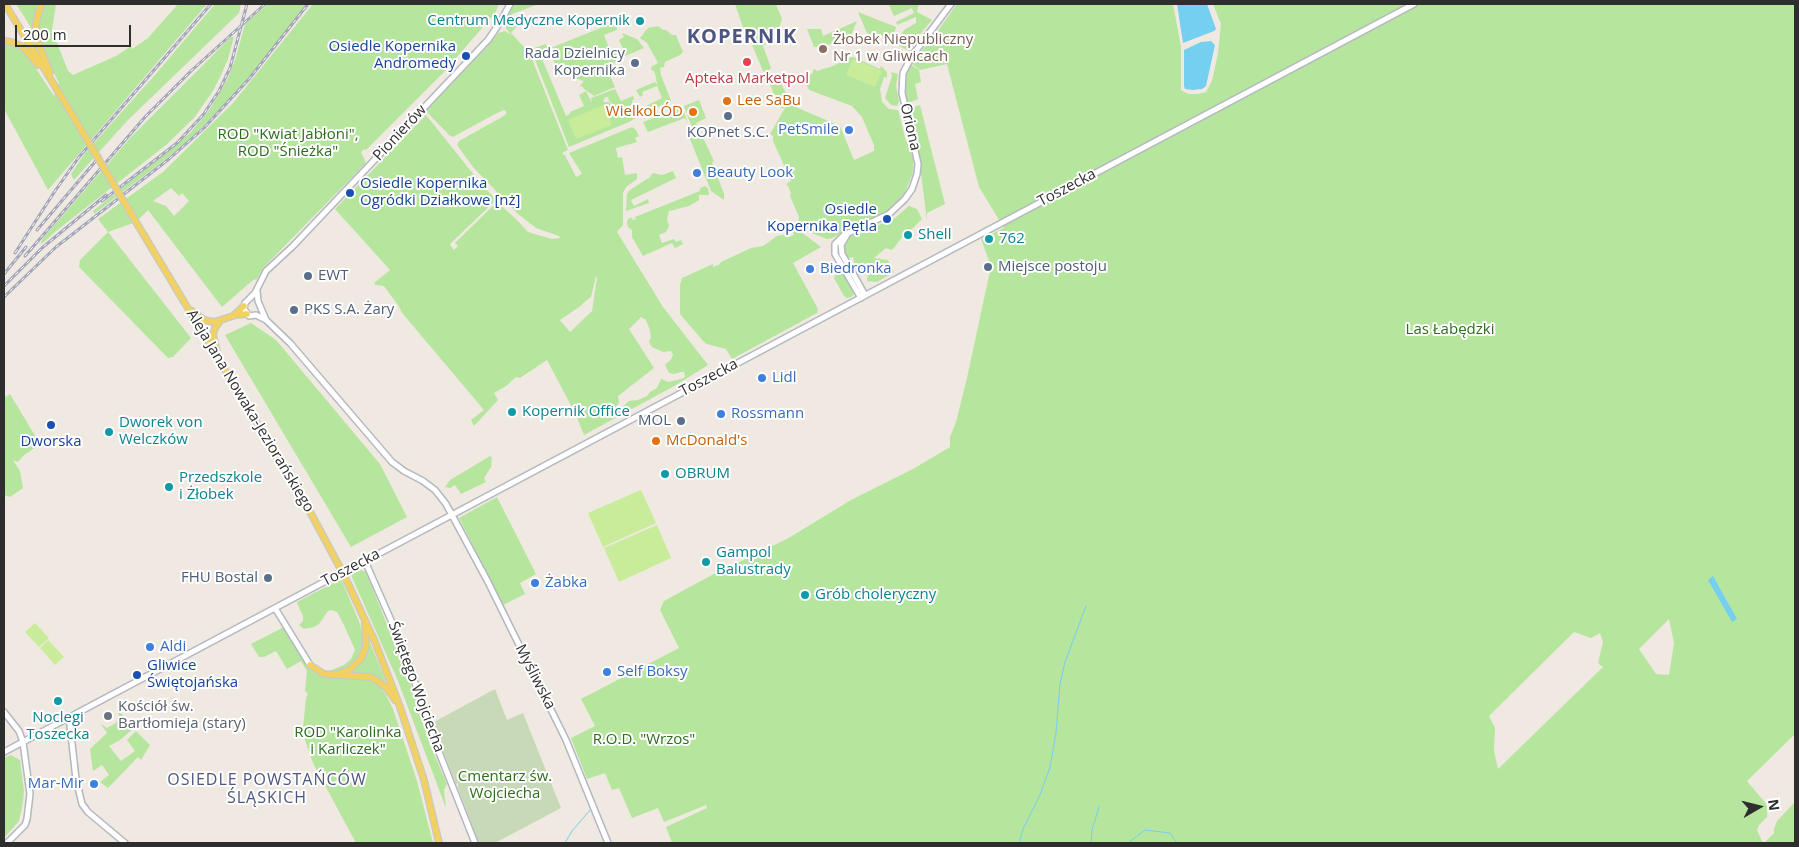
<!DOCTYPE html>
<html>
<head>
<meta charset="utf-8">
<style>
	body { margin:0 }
	#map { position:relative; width:1799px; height:847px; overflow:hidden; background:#efe9e1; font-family:"Open Sans",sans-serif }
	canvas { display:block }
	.frame { position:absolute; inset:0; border:5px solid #2e2e2e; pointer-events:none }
	.north { position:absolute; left:1734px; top:782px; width:50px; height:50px; -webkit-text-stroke:4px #fff; paint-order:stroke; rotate:82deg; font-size:14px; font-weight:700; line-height:20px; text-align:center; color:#2e2e2e }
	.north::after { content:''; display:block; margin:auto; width:18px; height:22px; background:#2e2e2e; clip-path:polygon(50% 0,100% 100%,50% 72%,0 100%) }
	.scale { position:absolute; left:15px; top:25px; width:116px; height:22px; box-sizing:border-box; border:2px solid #2e2e2e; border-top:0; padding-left:6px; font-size:15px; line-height:18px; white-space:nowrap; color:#2e2e2e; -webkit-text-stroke:4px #fff; paint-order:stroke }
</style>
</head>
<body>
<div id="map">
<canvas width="1799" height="847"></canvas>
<div class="frame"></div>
<div class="north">N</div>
<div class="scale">200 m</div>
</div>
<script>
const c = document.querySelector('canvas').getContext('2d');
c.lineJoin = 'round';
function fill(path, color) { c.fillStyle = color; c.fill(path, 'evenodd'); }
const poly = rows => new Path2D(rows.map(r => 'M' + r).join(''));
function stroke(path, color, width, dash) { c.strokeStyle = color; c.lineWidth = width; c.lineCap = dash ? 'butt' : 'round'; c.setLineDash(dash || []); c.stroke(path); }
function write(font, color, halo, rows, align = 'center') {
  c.font = font + ' "Open Sans",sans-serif'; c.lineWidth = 4; c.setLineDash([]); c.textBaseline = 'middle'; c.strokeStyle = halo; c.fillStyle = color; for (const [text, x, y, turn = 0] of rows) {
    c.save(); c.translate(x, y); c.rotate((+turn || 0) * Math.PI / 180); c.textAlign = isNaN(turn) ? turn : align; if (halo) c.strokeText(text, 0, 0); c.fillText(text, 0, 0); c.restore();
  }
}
fill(poly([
	[16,4,39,4,33,32,27,21],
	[44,4,56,4,52,30,68,71,73,75,116,56,131,46,132,49,148,38,178,4,207,4,48,190,4,109,4,45,14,46,27,55,54,96,59,83,45,56,38,36,39,25],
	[215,4,241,4,239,13,127,121,74,180,71,174,85,153,154,76],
	[268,4,307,4,260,65,227,103,184,145,94,214,93,211,191,132,210,109,228,78,236,57,245,24],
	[313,4,499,4,495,13,444,72,366,150,364,149,361,152,366,163,263,268,257,279,253,280,222,307,148,210,136,222,108,232,191,338,173,357,168,358,79,267,80,260,108,232,98,219,163,172,233,103],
	[171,188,179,196,182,193,189,201,174,216,166,206,153,201],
	[510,4,539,4,512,14,516,27,511,33,523,46,528,49,568,150,562,153,564,155,565,155,576,177,582,174,569,153,632,127,636,130,639,136,635,138,637,142,616,148,618,158,622,157,625,175,637,173,637,179,626,187,623,193,623,225,617,232,663,307,708,365,676,385,584,435,576,415,547,360,520,378,516,377,506,386,494,393,498,400,474,426,471,420,484,410,403,314,398,305,384,286,376,285,374,283,390,270,335,209,426,115,478,180,496,200,451,243,450,245,454,250,458,246,455,243,497,202,516,219,528,232,552,239,560,238,559,236,536,228,518,214,473,167,457,145,459,141,502,117,506,114,506,111,504,110,495,114,453,137,449,135,426,111,487,47,498,33,505,31,511,35,501,21],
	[596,276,597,278,592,311,570,332,560,320,582,305,582,304,591,297],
	[641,317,646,320,650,330,651,337,649,342,652,347,663,352,671,351,673,354,672,358,665,365,669,373,674,374,681,372,684,372,685,376,684,378,669,382,661,379,657,388,650,392,647,396,638,400,629,401,619,410,616,407,619,403,618,396,654,368,629,329],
	[735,4,776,4,782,19,780,26,761,36,766,44,763,46,771,68,769,70,764,72,763,71,748,35,743,27],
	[895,4,919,4,917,12,932,20,916,39,909,51,898,45,897,42,904,30,916,23,916,17,897,25,896,22,914,13,912,8,894,16,889,5],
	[957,4,1173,4,1181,47,1181,90,1188,94,1198,94,1206,92,1212,81,1218,53,1221,24,1213,4,1795,4,1795,734,1747,781,1768,806,1767,817,1759,825,1757,830,1763,843,672,843,666,827,707,808,706,805,664,822,658,808,632,818,619,788,612,790,605,773,587,779,571,738,595,726,581,699,679,648,660,610,664,601,710,576,787,539,851,500,913,469,950,447,950,437,956,422,967,378,991,266,981,239,1004,228,979,187,947,64,920,70,911,63,932,39],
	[1669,619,1674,643,1669,675,1656,674,1639,649],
	[1574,632,1591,638,1600,633,1603,642,1598,663,1603,667,1498,769,1494,751,1495,728,1489,716],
	[858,12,896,27,892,41,890,42,891,39,874,33,873,35,867,33],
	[857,21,847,45,844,38,826,46,814,47,807,29,821,29,823,36],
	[613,23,617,28,617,30,604,35,611,53,618,51,621,59,606,67,615,87,594,96,584,89,582,86,579,87,584,81,575,78,574,76,572,76,569,70,559,74,551,54,552,52,540,54,566,116,570,114,570,112,584,106,579,95,586,91,592,103,591,98,615,89,621,101,633,96,634,99,632,101,633,104,620,110,609,101,608,97,605,97,603,102,609,102,619,111,609,114,610,116,614,116,616,113,631,107,641,111,642,114,629,122,569,147,531,49,546,44,548,49],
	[658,26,663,30,666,30,672,35,676,35,683,52,680,55,665,62,664,67,660,68,661,75,671,101,644,113,644,107,662,98,657,86,642,92,643,95,640,97,636,90,655,82,657,85,656,77,654,71,652,71,651,67,658,63,647,43,640,38,648,28],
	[622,33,637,39,644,48,623,57,620,50,623,49,619,40,624,37],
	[231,37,234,37,228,59,221,75,213,91,194,118,166,145,56,231,44,242,40,244,43,238,132,136],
	[853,57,880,69,881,66,887,72,887,78,884,77,880,89,882,102,889,109,898,110,906,141,909,143,913,160,913,172,905,193,887,211,832,238,827,239,812,233,798,221,799,217,790,196,791,193,788,186,786,184,791,181,773,141,773,136,770,134,785,108,791,105,840,126,854,160,874,151,874,145,862,117,852,106,809,90,802,75,805,74,807,76,813,73,813,70,815,69,817,71,830,67,846,60,847,58],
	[910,64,919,70,921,82,915,84,918,99,909,103,906,101,904,93,905,74],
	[891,72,898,74,896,86,899,101,897,106,891,105,885,98,892,76],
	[779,80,791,102,782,109,777,103,770,84],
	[699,100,706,118,696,123,714,161,712,162,724,194,724,200,711,191,690,139,691,124,687,115,689,114,690,117,695,114,693,109,687,114,684,106],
	[920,105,945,204,927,213,927,221,920,166,908,109],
	[682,107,688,123,685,118,648,132,643,122],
	[673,171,676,178,631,200,634,206,648,199,649,203,626,211,627,194,630,190,650,177,653,173,662,175],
	[705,186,708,188,709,195,699,195,699,200,689,206,669,211,667,219,669,226,666,232,659,235,662,243,674,239,676,242,681,240,683,244,675,248,672,243,643,256,632,237,632,230,628,227,627,223,628,219,631,217,633,220,636,219,635,217,700,191,700,188],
	[909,206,917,209,922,219,913,228,905,233,894,248,891,250,886,248,874,258,888,260,894,272,877,282,867,281,868,274,860,275,856,273,853,257,848,258,844,255,843,243,851,235,858,234,895,218],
	[797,231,801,232,821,247,793,263,818,309,817,313,732,359,726,349,707,344,703,341,680,314,680,285,682,278,713,264,713,267,720,264,721,262,751,248,763,246,777,236,788,234,789,237,794,235,793,232],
	[840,273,843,274,854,294,851,297,847,298,844,296,834,278,835,275],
	[251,323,276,340,380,464,407,517,351,547,225,335],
	[4,393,6,397,10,394,40,444,23,456,18,462,13,460,20,471,23,488,10,497,4,495],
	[490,456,492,458,491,467,484,478,486,482,461,494,455,485,450,488,445,487,450,480],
	[497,497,536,574,520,583,525,594,503,605,459,518],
	[361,570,366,572,409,680,429,742,447,784,444,790,446,808,398,681,351,575],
	[339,580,342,581,360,624,364,643,358,659,346,669,337,674,362,675,380,685,386,695,393,709,417,781,433,843,356,843,313,763,305,740,303,728,306,698,308,694,305,691,307,671,301,661,287,669,276,651,264,657,259,657,251,644,286,626,310,664,322,672,329,671,344,665,351,659,355,650,344,625,337,612,331,610,328,611,319,624,314,627,304,629,299,625,303,621,303,616,298,605,297,602],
	[368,640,369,640,386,682,371,675,350,673,356,668],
	[118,710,134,728,120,740,109,746,121,761,135,751,127,740,136,731,150,745,141,760,138,757,108,788,100,782,109,775,102,765,93,771,90,749,107,733,101,724,107,728,116,723,119,716],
	[11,755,20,760,24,791,23,802,19,821,4,838,4,758],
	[1795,802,1795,843,1764,843,1774,833,1774,829,1777,821]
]), '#b6e59e');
fill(poly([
	[495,689,507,720,523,713,561,808,495,843,479,843,458,788,458,783,456,784,432,723]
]), '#c8d9b8');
fill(poly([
	[853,59,882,71,875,87,846,75],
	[604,105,612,125,576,139,568,120],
	[641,490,656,523,603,547,588,513],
	[657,525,671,558,619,582,604,548],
	[35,623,49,638,39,647,25,632],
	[48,640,64,657,55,665,40,648]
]), '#c9ec9a');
fill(poly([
	[1177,4,1207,4,1216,29,1214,31,1183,43],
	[1211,41,1215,45,1206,86,1202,89,1193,90,1185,89,1184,86,1184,50,1201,42],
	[1713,576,1737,619,1732,622,1708,580]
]), '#75cff0');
stroke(poly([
	[565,843,572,831,591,809],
	[1019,843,1023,829,1040,795,1050,767,1056,733,1060,684,1065,662,1086,606],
	[1091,843,1092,830,1099,807],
	[1128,843,1145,830,1170,833,1176,842,1180,843]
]), '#75cff0', 1);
const secondary = poly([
	[510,4,501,21,488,40,293,246,266,271,255,293,245,303,244,309,249,316,256,315,266,320,290,343,392,462,404,471,423,481,435,490,446,504,488,582,566,740,608,843],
	[847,235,841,245,842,254,865,295],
	[257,291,258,301,266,320],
	[861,298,835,254,835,244,844,235,889,214,905,199,912,189,917,174,918,164,902,93,903,73,912,56,951,4],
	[365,561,405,652,431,732,475,843],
	[348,570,1414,4],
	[275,608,310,665],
	[4,712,19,731,23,742,30,794,27,819,25,825,7,843],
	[69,717,76,779,82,804,88,812,125,843],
	[4,752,337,575]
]);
const primary = poly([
	[5,4,76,121],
	[41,4,36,23,36,38,50,72],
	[4,41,11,42,23,47,38,65],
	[136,222,308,508,345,577,375,642,400,707,424,780,439,843],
	[192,311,204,320,214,322,233,316,244,306],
	[236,315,247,314],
	[217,352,213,335,215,328,220,321],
	[310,665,324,674,371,677,386,687,395,700],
	[340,673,348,671,361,659,366,646,365,623]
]);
stroke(secondary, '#b4b7c1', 8);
stroke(primary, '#c9c9c9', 8);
stroke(secondary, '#fff', 5);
stroke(primary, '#f2d163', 5.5);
const rail = poly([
	[102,201,177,143,203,115,219,91,230,68,247,4],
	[37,230,100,156],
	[15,253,55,191,79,157,211,4],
	[25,256,145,117,191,71,265,4],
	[4,274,26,247],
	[4,286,42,248,106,195],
	[4,297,56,247,169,159,204,128,249,79,308,4]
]);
stroke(rail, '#a3a6b8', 3);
stroke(rail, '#fff', 1, [4]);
const secondaryBridge = poly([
	[337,575,348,570]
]);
const primaryBridge = poly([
	[76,121,136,222]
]);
stroke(secondaryBridge, '#b4b7c1', 8, []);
stroke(primaryBridge, '#c9c9c9', 8, []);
stroke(secondaryBridge, '#fff', 5);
stroke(primaryBridge, '#f2d163', 5.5);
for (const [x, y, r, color] of [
	[640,21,5,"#0f9aa8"],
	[823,49,5,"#8d6e63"],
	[466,56,5,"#1a4fb4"],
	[747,62,5,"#e0444e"],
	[635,63,5,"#5c6f8a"],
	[727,101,5,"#e8710a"],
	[693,112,5,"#e8710a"],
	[728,116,5,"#5c6f8a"],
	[849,130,5,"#3f7fe0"],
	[697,173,5,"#3f7fe0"],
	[350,193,5,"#1a4fb4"],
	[887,219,5,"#1a4fb4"],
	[908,235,5,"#0f9aa8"],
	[989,239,5,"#0f9aa8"],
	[988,267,5,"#5c6f8a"],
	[810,269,5,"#3f7fe0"],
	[308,276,5,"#5c6f8a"],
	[294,310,5,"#5c6f8a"],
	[762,378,5,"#3f7fe0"],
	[512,412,5,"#0f9aa8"],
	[721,414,5,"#3f7fe0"],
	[681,421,5,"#5c6f8a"],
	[51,425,5,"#1a4fb4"],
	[109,432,5,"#0f9aa8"],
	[656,441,5,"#e8710a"],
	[665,474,5,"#0f9aa8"],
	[169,487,5,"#0f9aa8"],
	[706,562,5,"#0f9aa8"],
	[268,578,5,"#5c6f8a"],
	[535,583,5,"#3f7fe0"],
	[805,595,5,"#0f9aa8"],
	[150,647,5,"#3f7fe0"],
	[607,672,5,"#3f7fe0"],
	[137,675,5,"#1a4fb4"],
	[58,701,5,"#0f9aa8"],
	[108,716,5,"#6b7280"],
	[94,784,5,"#3f7fe0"]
]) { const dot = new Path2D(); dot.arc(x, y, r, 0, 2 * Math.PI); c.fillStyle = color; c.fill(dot); stroke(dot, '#fff', 2); }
write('15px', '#0d838f', '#fff', [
	["Centrum Medyczne Kopernik",630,21,"right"],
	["Shell",918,235],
	["762",999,239],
	["Kopernik Office",522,412],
	["Dworek von",119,423],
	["Welczków",119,440],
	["OBRUM",675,474],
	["Przedszkole",179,478],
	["i Żłobek",179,495],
	["Gampol",716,553],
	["Balustrady",716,570],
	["Grób choleryczny",815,595],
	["Noclegi",58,718,"center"],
	["Toszecka",58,735,"center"]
], 'left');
write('15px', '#785e54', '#fff', [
	["Żłobek Niepubliczny",833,40],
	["Nr 1 w Gliwicach",833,57]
], 'left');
write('15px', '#164399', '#fff', [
	["Osiedle Kopernika",456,47],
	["Andromedy",456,64],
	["Osiedle Kopernika",360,184,"left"],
	["Ogródki Działkowe [nż]",360,201,"left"],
	["Osiedle",877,210],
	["Kopernika Pętla",877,227],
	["Dworska",51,442,"center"],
	["Gliwice",147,666,"left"],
	["Świętojańska",147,683,"left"]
], 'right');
write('15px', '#4e5e75', '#fff', [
	["Rada Dzielnicy",625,54],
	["Kopernika",625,71],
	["KOPnet S.C.",728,133,"center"],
	["Miejsce postoju",998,267,"left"],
	["EWT",318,276,"left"],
	["PKS S.A. Żary",304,310,"left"],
	["MOL",671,421],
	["FHU Bostal",258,578]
], 'right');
write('15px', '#be3a42', '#fff', [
	["Apteka Marketpol",747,79]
]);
write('15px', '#c56008', '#fff', [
	["Lee SaBu",737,101],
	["WielkoLÓD",683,112,"right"],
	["McDonald's",666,441]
], 'left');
write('15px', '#2e2e2e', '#fff', [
	["Oriona",910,127,77],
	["Pionierów",400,133,-47],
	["Toszecka",1067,188,-28],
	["Toszecka",709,378,-28],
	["Aleja Jana Nowaka-Jeziorańskiego",250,411,59],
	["Toszecka",351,568,-28],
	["Myśliwska",535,677,63],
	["Świętego Wojciecha",416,687,70]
]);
write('15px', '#366cbe', '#fff', [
	["PetSmile",839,130,"right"],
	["Beauty Look",707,173],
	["Biedronka",820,269],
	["Lidl",772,378],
	["Rossmann",731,414],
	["Żabka",545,583],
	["Aldi",160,647],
	["Self Boksy",617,672],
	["Mar-Mir",84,784,"right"]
], 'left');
write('15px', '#2c6e1b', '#fff', [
	["ROD \"Kwiat Jabłoni\",",288,135],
	["ROD \"Śnieżka\"",288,152],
	["Las Łabędzki",1450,330],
	["ROD \"Karolinka",348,733],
	["i Karliczek\"",348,750],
	["R.O.D. \"Wrzos\"",644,740],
	["Cmentarz św.",505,777],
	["Wojciecha",505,794]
]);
write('15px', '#5b616d', '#fff', [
	["Kościół św.",118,707],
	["Bartłomieja (stary)",118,724]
], 'left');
c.letterSpacing = '1px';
write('16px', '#4d5680', '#fff', [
	["OSIEDLE POWSTAŃCÓW",267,780],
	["ŚLĄSKICH",267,798]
]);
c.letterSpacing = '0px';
c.letterSpacing = '1px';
write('bold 20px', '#4d5680', '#fff', [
	["KOPERNIK",742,37]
]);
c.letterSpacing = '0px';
</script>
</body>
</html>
